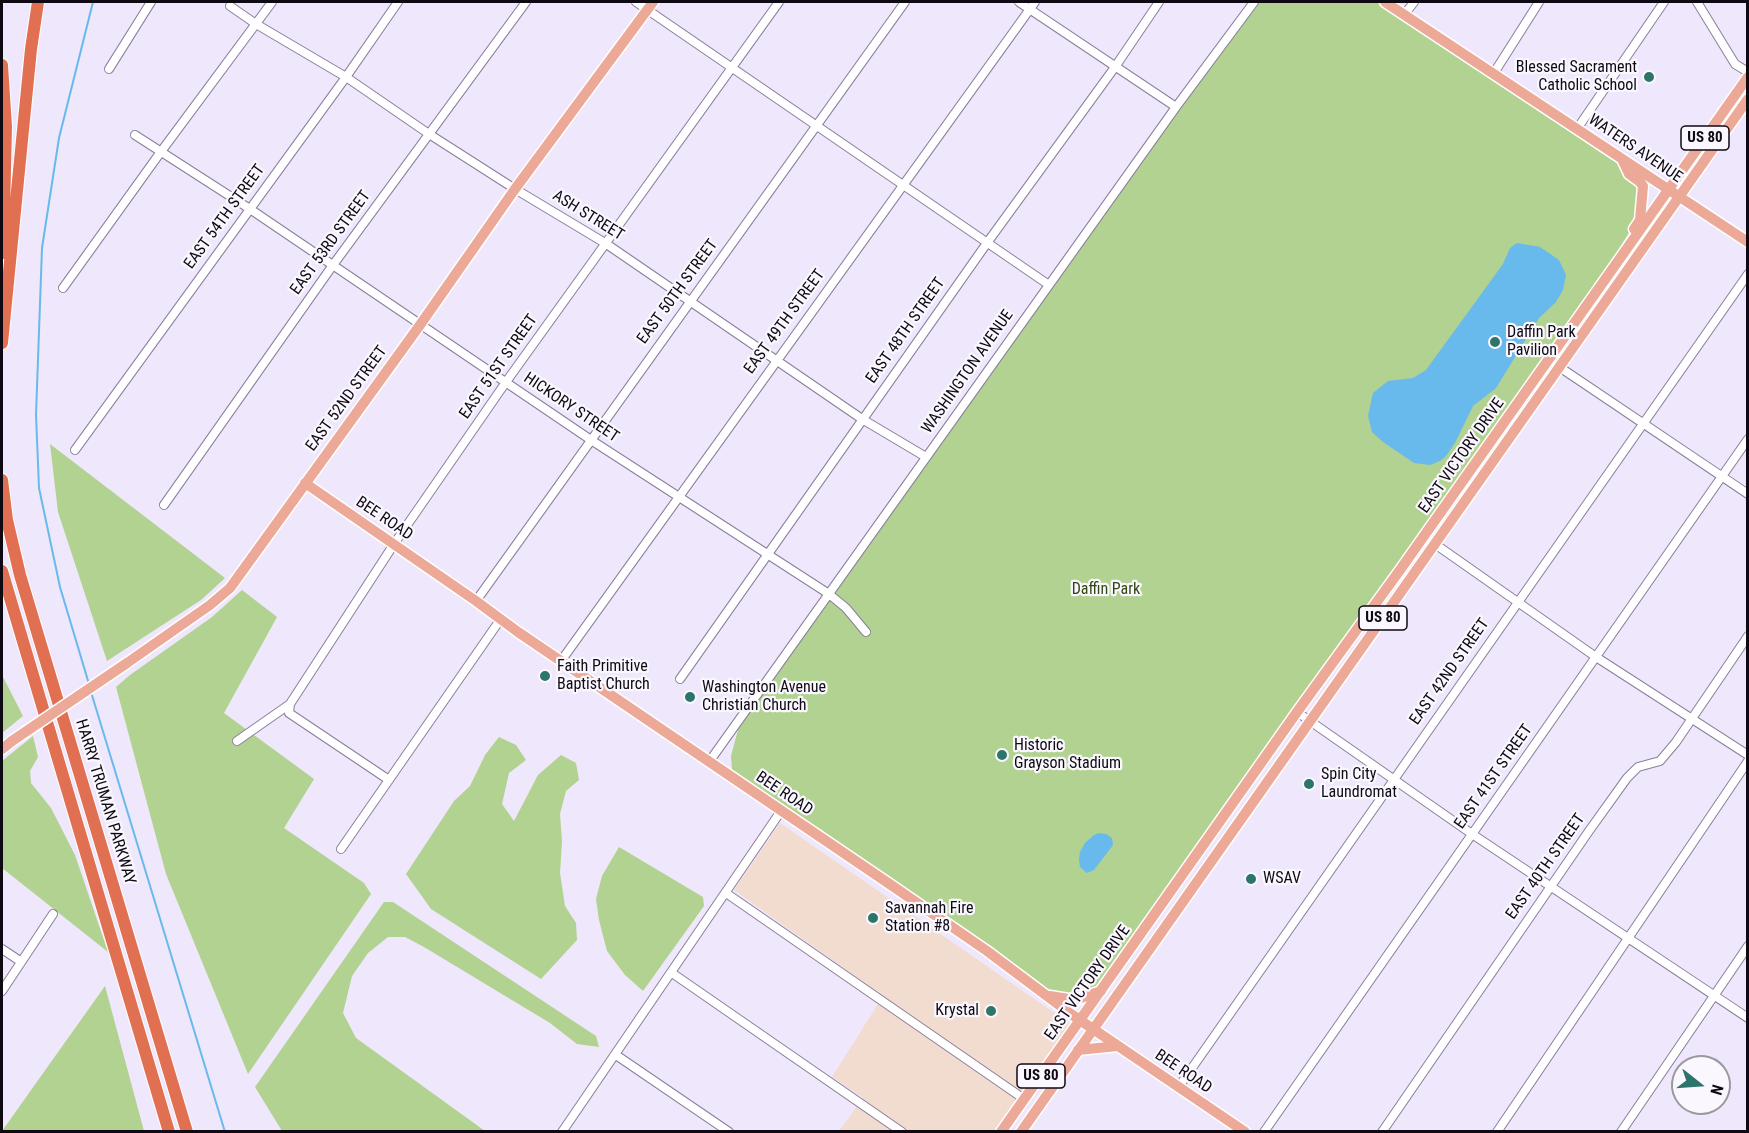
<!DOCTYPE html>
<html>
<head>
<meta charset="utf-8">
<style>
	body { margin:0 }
	#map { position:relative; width:1749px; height:1133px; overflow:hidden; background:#efe7fb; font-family:"Roboto Condensed",sans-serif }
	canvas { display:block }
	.frame { position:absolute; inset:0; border:3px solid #0e0913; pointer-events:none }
	.north { position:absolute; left:1671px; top:1055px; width:60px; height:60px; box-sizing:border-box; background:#faf7fe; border:2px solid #9c98a0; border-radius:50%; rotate:107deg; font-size:16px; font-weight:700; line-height:24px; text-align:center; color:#0e0913 }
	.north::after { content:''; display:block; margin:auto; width:21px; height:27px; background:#2d746b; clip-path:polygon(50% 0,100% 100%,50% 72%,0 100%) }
</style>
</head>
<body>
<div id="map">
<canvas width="1749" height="1133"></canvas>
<div class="frame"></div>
<div class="north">N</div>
</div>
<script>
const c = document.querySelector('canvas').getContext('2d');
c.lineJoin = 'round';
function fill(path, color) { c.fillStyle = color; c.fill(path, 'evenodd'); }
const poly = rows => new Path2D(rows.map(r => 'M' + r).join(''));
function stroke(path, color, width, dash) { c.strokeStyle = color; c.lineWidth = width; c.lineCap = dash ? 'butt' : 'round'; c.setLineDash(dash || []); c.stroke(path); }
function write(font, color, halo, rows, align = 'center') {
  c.font = font + ' "Roboto Condensed",sans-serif'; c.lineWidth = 4.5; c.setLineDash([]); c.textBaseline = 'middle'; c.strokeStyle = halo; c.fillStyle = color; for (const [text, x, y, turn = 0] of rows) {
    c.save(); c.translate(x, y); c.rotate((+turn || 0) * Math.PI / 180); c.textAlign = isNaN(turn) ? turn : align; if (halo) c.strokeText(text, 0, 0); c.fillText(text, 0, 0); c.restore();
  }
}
fill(poly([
	[780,823,1072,1025,995,1131,839,1131,863,1098,832,1077,883,996,734,890]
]), '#f2dccf');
fill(poly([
	[1257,2,1377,2,1621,166,1641,188,1633,226,1597,285,1096,986,1087,994,1061,996,1034,983,732,770,731,756,739,726],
	[50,444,225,578,201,600,107,661,58,512],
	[242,590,277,617,224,713,314,779,284,828,364,883,371,894,248,1074,166,874,116,687,130,675,212,617],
	[2,675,23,716,2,733],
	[33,736,38,757,30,771,31,783,51,808,75,855,108,952,2,868,2,761],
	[499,737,516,745,526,760,509,773,502,804,514,821,538,775,561,755,576,763,579,780,566,791,560,814,562,842,560,873,565,906,576,923,577,940,541,979,431,909,406,874,454,801,470,786,485,755],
	[619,847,703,897,704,906,643,991,625,975,607,951,599,920,596,899,602,876],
	[384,902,393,902,596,1036,599,1047,577,1044,550,1023,424,947,405,937,388,937,368,953,352,976,343,1013,356,1038,485,1131,282,1131,255,1087],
	[105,986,144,1131,2,1131]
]), '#b1d290');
fill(poly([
	[1517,243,1540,247,1559,260,1566,275,1563,290,1556,302,1539,318,1496,388,1473,406,1455,443,1446,456,1440,461,1430,465,1414,463,1383,442,1372,432,1368,416,1373,393,1388,381,1413,378,1426,370,1503,264,1510,248],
	[1099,833,1106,834,1112,838,1113,845,1094,870,1087,873,1080,867,1079,859,1080,852,1085,843,1094,835]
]), '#68b9ec');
stroke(poly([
	[89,684,60,587,39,488,36,415,42,248,59,138,93,2],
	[91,692,225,1132]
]), '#68b9ec', 2);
const minor = poly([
	[636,2,1049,285],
	[1019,2,1176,107],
	[1697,2,1735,64,1748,72],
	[230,6,256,24,346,77,429,134,515,189,605,243,862,419,926,457],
	[1404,15,1414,2],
	[109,69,151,2],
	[1494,73,1539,2],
	[1577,129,1664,2],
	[135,135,250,209,591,440,829,594,846,608,866,632],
	[63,288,160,153,272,2],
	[1549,360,1748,494],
	[75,450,346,77,398,2],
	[164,505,333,265,526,2],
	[1435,544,1596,657,1748,755],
	[476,601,905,2],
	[561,661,1035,2],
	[680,679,987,243,1115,67,1159,2],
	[290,704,289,713,389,780],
	[1297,712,1472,834,1748,1018],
	[237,741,290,704,394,544,506,382,779,2],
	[709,762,1176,107,1254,2],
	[341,849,500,620],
	[726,893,1024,1099],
	[2,949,20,961],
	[672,973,902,1132],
	[2,991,53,914],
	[616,1055,729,1132],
	[1178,1088,1748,274],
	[562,1132,781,811],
	[1264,1132,1748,439],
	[1382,1132,1589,831,1627,778,1638,767,1660,761,1676,742,1748,636],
	[1497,1132,1748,761],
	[1621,1132,1748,946]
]);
const major = poly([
	[1385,2,1748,242],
	[1622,159,1629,174,1640,182,1643,186,1640,220,1634,229],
	[305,483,476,601,518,632,891,885,987,951,1071,1014,1245,1132],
	[127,663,210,605,230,588,420,325,515,189,653,2],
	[2,749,12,741],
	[1050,996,1075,1000,1101,991],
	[1078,1050,1118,1046],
	[1001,1132,1297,712,1400,570,1748,77],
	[1021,1132,1748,99]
]);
const highway = poly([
	[2,65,6,127,3,253],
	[2,343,31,49,38,2],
	[2,480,7,520,20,575,187,1132],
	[2,571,169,1132]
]);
stroke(minor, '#8b7e9c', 10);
stroke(major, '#fff', 13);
stroke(highway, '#fff', 14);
stroke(minor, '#fff', 8);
stroke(major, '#eda997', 10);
stroke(highway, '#e17052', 12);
const majorBridge = poly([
	[12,741,127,663]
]);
stroke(majorBridge, '#fff', 13, []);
stroke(majorBridge, '#eda997', 10);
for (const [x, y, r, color] of [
	[1649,77,6,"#2d746b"],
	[1495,342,6,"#2d746b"],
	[545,676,6,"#2d746b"],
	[690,697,6,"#2d746b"],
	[1002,755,6,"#2d746b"],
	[1309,784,6,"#2d746b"],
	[1251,879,6,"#2d746b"],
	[873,918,6,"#2d746b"],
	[991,1011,6,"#2d746b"]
]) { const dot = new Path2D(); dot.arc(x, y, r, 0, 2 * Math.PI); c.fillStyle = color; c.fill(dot); stroke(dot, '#faf7fe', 2); }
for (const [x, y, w] of [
	[1705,138,48],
	[1383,618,48],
	[1041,1076,48]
]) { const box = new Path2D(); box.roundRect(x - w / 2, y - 12, w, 24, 4.5); c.fillStyle = '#faf7fe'; c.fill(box); stroke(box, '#0e0913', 1.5); }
write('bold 15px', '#0e0913', null, [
	["US 80",1705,138],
	["US 80",1383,618],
	["US 80",1041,1076]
]);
write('16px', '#0e0913', '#faf7fe', [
	["Blessed Sacrament",1637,68,"right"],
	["Catholic School",1637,86,"right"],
	["Daffin Park",1507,333],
	["Pavilion",1507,351],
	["Faith Primitive",557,667],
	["Baptist Church",557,685],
	["Washington Avenue",702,688],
	["Christian Church",702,706],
	["Historic",1014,746],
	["Grayson Stadium",1014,764],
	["Spin City",1321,775],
	["Laundromat",1321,793],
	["WSAV",1263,879],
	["Savannah Fire",885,909],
	["Station #8",885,927],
	["Krystal",979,1011,"right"]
], 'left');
write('16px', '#0e0913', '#faf7fe', [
	["WATERS AVENUE",1635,149,34],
	["ASH STREET",588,216,32],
	["EAST 54TH STREET",225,217,-54],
	["EAST 53RD STREET",331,243,-54],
	["EAST 50TH STREET",678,292,-54],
	["EAST 49TH STREET",785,322,-54],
	["EAST 48TH STREET",906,331,-55],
	["EAST 51ST STREET",499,367,-55],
	["WASHINGTON AVENUE",968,372,-55],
	["EAST 52ND STREET",347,399,-54],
	["HICKORY STREET",571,408,34],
	["EAST VICTORY DRIVE",1462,456,-55],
	["BEE ROAD",384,519,34],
	["EAST 42ND STREET",1450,672,-55],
	["EAST 41ST STREET",1494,777,-55],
	["BEE ROAD",784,794,34],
	["HARRY TRUMAN PARKWAY",105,802,73],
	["EAST 40TH STREET",1546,867,-55],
	["EAST VICTORY DRIVE",1088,983,-55],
	["BEE ROAD",1183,1072,34]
]);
write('16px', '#314812', '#faf7fe', [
	["Daffin Park",1106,590]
]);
</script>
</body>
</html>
